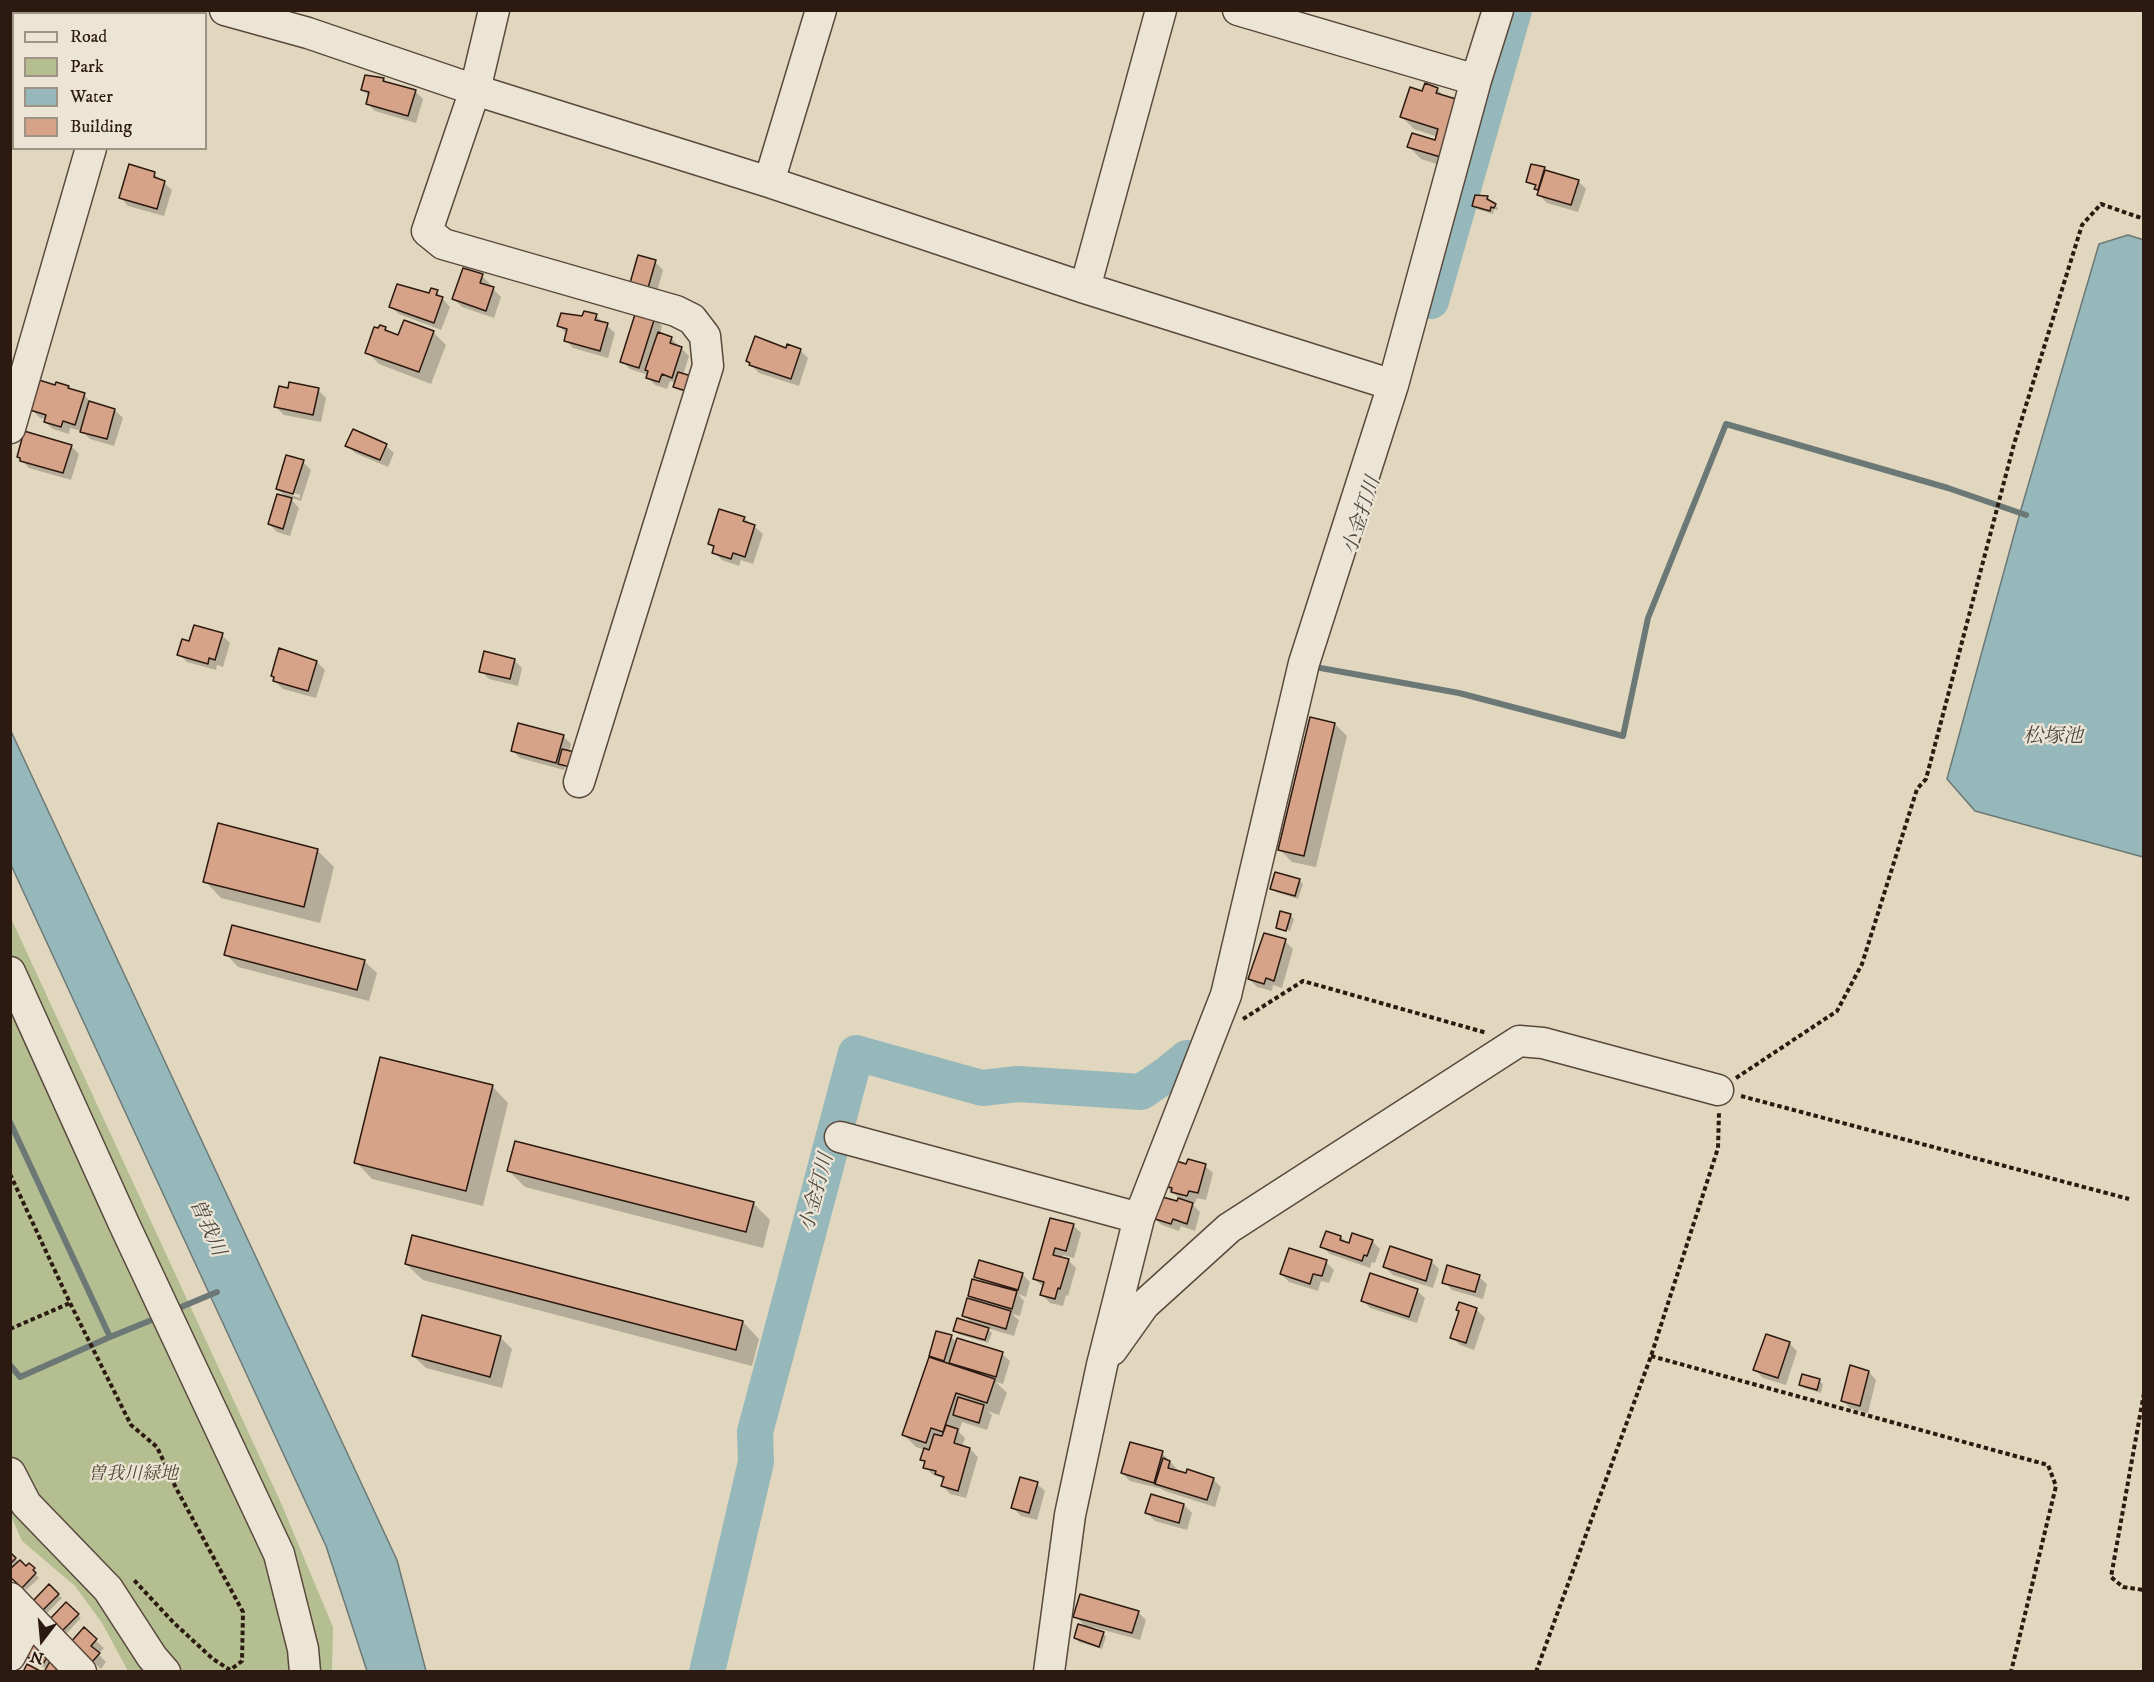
<!DOCTYPE html>
<html>
<head>
<meta charset="utf-8">
<style>
	body { margin:0 }
	#map { position:relative; width:2154px; height:1682px; overflow:hidden; background:#e1d7be; font-family:"IM FELL DW Pica",serif }
	canvas { display:block }
	.frame { position:absolute; inset:0; border:12px solid #2c1910; pointer-events:none }
	.legend { position:absolute; left:12px; top:12px; width:195px; height:138px; box-sizing:border-box; background:#ece5d5; border:2px solid #9f9386; margin:0; padding:8px 10px; list-style:none; font-size:18px; color:#2c1910 }
	.legend li { display:flex; align-items:center; gap:12px; height:30px }
	.legend b { width:30px; border:2px solid #9f9386 }
	.north { position:absolute; left:12px; top:1610px; width:60px; height:60px; -webkit-text-stroke:4px #ece5d5; paint-order:stroke; rotate:196deg; font-size:16px; font-weight:700; line-height:24px; text-align:center; color:#2c1910 }
	.north::after { content:''; display:block; margin:auto; width:21px; height:27px; background:#2c1910; clip-path:polygon(50% 0,100% 100%,50% 72%,0 100%) }
</style>
</head>
<body>
<div id="map">
<canvas width="2154" height="1682"></canvas>
<div class="frame"></div>
<ul class="legend">
<li><b style="height:8px;background:#ece5d5"></b>Road</li>
<li><b style="height:16px;background:#b4be90"></b>Park</li>
<li><b style="height:16px;background:#97b8ba"></b>Water</li>
<li><b style="height:16px;background:#d6a288"></b>Building</li>
</ul>
<div class="north">N</div>
</div>
<script>
const c = document.querySelector('canvas').getContext('2d');
c.lineJoin = 'round';
function fill(path, color) { c.fillStyle = color; c.fill(path, 'evenodd'); }
const poly = rows => new Path2D(rows.map(r => 'M' + r).join(''));
function stroke(path, color, width, dash) { c.strokeStyle = color; c.lineWidth = width; c.lineCap = dash ? 'butt' : 'round'; c.setLineDash(dash || []); c.stroke(path); }
function write(font, color, halo, rows, align = 'center') {
  c.font = font + ' "IM FELL DW Pica","Noto Serif JP",serif'; c.lineWidth = 4.5; c.setLineDash([]); c.textBaseline = 'middle'; c.strokeStyle = halo; c.fillStyle = color; for (const [text, x, y, turn = 0] of rows) {
    c.save(); c.translate(x, y); c.rotate((+turn || 0) * Math.PI / 180); c.textAlign = isNaN(turn) ? turn : align; if (halo) c.strokeText(text, 0, 0); c.fillText(text, 0, 0); c.restore();
  }
}
fill(poly([
	[10,916,281,1503,333,1627,332,1671,128,1671,102,1623,75,1586,22,1541,11,1516]
]), '#b4be90');
const water = poly([
	[2128,235,2144,240,2143,857,1975,811,1947,779,2020,513,2099,244,2128,235],
	[10,729,397,1560,426,1671,367,1671,326,1546,11,865,10,729]
]);
fill(water, '#97b8ba');
stroke(water, '#6c7876', 1.5);
fill(poly([
	[375,76,384,79,388,84,415,91,423,99,416,123,375,111,367,103,369,96,362,89],
	[1437,89,1445,97,1459,171,1421,159,1409,147,1436,142,1438,137,1414,129,1402,117],
	[1544,169,1547,172,1578,181,1586,189,1578,212,1547,203,1539,195,1537,187,1528,182],
	[154,174,172,190,164,216,128,206,121,198],
	[1484,196,1488,198,1498,208,1498,210,1494,209,1493,214,1477,209,1474,206],
	[655,262,663,270,656,295,640,290],
	[482,276,490,284,488,287,493,289,501,297,494,318,462,307,454,299],
	[437,292,450,307,441,330,399,314,391,307],
	[596,316,615,333,608,358,573,348,566,340,567,334,559,326],
	[654,318,662,326,660,335,672,339,689,356,683,375,697,396,679,390,675,387,676,383,670,381,667,389,655,385,647,377,648,375,630,369,622,361],
	[380,326,399,337,433,332,446,345,431,384,379,364,367,352],
	[787,350,800,350,808,358,799,386,759,373,751,365],
	[56,387,68,387,72,391,84,395,92,403,115,410,123,418,114,446,90,439,82,431,70,428,69,434,53,429,45,422,46,419,40,418,32,410],
	[318,390,326,398,321,422,284,415,276,407],
	[347,445,386,446,394,453,388,467,355,453],
	[71,446,79,454,71,480,29,468,19,457],
	[303,462,311,470,301,501,289,497,299,508,290,536,277,532,269,524,288,499,278,489],
	[285,490,300,495,300,498,285,493],
	[744,518,763,534,753,564,741,560,739,566,722,560,714,552,715,549,709,544],
	[222,635,230,643,223,667,217,665,216,670,187,662,179,654,190,643],
	[514,660,522,668,518,686,489,679,481,671],
	[317,662,325,670,316,698,283,689,275,681],
	[1335,724,1347,736,1316,867,1292,862,1280,850],
	[563,736,571,744,569,752,582,772,565,767,564,770,520,758,512,750],
	[317,850,334,867,320,923,221,898,205,881],
	[1299,880,1303,884,1298,899,1276,892,1272,889],
	[1290,915,1294,919,1290,931,1279,927,1279,930,1277,927],
	[1285,941,1293,949,1282,988,1273,985,1272,991,1257,987,1249,979],
	[226,954,364,961,377,973,369,1001,238,967],
	[492,1086,508,1103,483,1206,372,1179,356,1162],
	[1187,1166,1205,1166,1213,1173,1206,1200,1197,1198,1195,1203,1189,1201,1200,1212,1195,1231,1181,1226,1179,1231,1162,1225,1154,1218,1184,1202,1164,1185],
	[508,1170,753,1203,770,1220,763,1248,525,1187],
	[1051,1219,1073,1225,1081,1233,1074,1258,1063,1255,1062,1258,1068,1260,1076,1268,1068,1296,1066,1295,1063,1306,1050,1303,1042,1295,1044,1287,1034,1279],
	[1341,1237,1350,1245,1372,1241,1380,1249,1375,1263,1372,1262,1370,1268,1330,1254,1322,1247],
	[1431,1261,1439,1269,1433,1288,1393,1275,1385,1267],
	[1326,1262,1334,1270,1329,1283,1321,1281,1318,1291,1289,1282,1281,1274],
	[406,1264,743,1322,759,1339,752,1366,423,1280],
	[1022,1274,1030,1282,1026,1297,1018,1294,1024,1301,1020,1316,1012,1314,1019,1320,1014,1336,987,1328,992,1333,988,1343,958,1334,955,1330,973,1324,964,1315,975,1302,969,1296,983,1283,976,1276],
	[1479,1277,1487,1284,1483,1299,1452,1290,1444,1282],
	[1417,1291,1425,1298,1417,1323,1370,1308,1363,1300],
	[1460,1304,1477,1310,1485,1318,1474,1350,1460,1345,1452,1337,1460,1313,1458,1310],
	[500,1337,512,1349,502,1388,426,1368,413,1356],
	[951,1337,957,1342,1002,1354,1010,1361,1003,1384,996,1382,1007,1393,999,1415,988,1411,992,1415,987,1430,962,1422,959,1432,965,1438,962,1447,970,1449,978,1457,966,1498,950,1494,943,1486,944,1481,940,1477,933,1475,925,1467,926,1464,922,1460,925,1450,916,1447,904,1435,936,1361,931,1355],
	[1789,1343,1797,1351,1786,1385,1763,1378,1755,1370],
	[1869,1372,1876,1380,1868,1413,1850,1408,1842,1400],
	[1819,1381,1823,1384,1821,1393,1804,1388,1801,1385],
	[1162,1453,1178,1470,1177,1472,1213,1479,1221,1487,1215,1507,1165,1491,1162,1489,1130,1481,1122,1473],
	[1037,1484,1045,1491,1037,1520,1021,1516,1013,1508],
	[1184,1505,1192,1513,1187,1530,1155,1521,1147,1513],
	[10,1554,26,1568,29,1565,37,1572,35,1574,39,1578,26,1590,10,1574],
	[49,1586,62,1598,45,1615,33,1603],
	[66,1604,81,1618,66,1634,51,1620],
	[1138,1612,1146,1620,1140,1640,1093,1627,1092,1630,1103,1633,1106,1637,1102,1649,1079,1642,1075,1638,1087,1628,1075,1616],
	[84,1630,104,1648,98,1654,106,1662,101,1669,80,1650],
	[31,1640,74,1672,46,1672,47,1669,23,1653]
]), '#0003');
stroke(poly([
	[1315,667,1459,693,1623,736,1648,618,1726,424,1948,488,2026,515],
	[10,1122,110,1337,20,1377,10,1365],
	[174,1310,217,1292],
	[110,1337,159,1317]
]), '#6c7876', 6);
stroke(poly([
	[1431,301,1514,10],
	[707,1672,756,1462,755,1432,856,1053,982,1088,1018,1084,1141,1092,1166,1075,1187,1058]
]), '#97b8ba', 36);
const building = poly([
	[365,75,384,78,383,81,416,90,408,116,366,104,369,92,361,90,365,75],
	[1425,83,1438,88,1436,93,1456,99,1447,159,1407,147,1412,133,1435,140,1438,129,1400,117,1410,87,1422,91,1425,83],
	[129,164,155,172,154,177,165,181,157,209,119,198,129,164],
	[1531,164,1545,167,1538,190,1534,189,1536,185,1526,182,1531,164],
	[1545,170,1579,180,1571,205,1537,195,1545,170],
	[1475,195,1488,196,1487,199,1496,204,1494,208,1491,207,1490,211,1472,206,1475,195],
	[638,255,656,260,648,288,630,283,638,255],
	[463,268,483,274,480,283,494,287,486,311,452,299,463,268],
	[397,284,429,293,431,288,438,290,436,295,443,297,434,323,389,307,397,284],
	[584,311,597,314,595,320,608,323,600,351,564,341,567,329,557,326,561,313,582,316,584,311],
	[636,311,655,317,639,368,620,362,636,311],
	[404,320,434,331,419,372,365,353,374,327,378,328,380,325,386,327,385,330,398,335,404,320],
	[658,332,672,337,670,343,682,347,672,378,662,374,659,382,646,378,648,371,645,370,658,332],
	[755,336,786,348,787,344,801,349,791,379,749,365,750,363,746,361,755,336],
	[678,372,698,378,693,393,673,387,678,372],
	[39,380,55,385,56,382,69,386,68,388,85,393,75,425,63,421,61,427,44,422,46,415,30,410,39,380],
	[289,382,319,388,313,415,274,407,279,386,288,388,289,382],
	[89,401,115,409,107,439,80,432,89,401],
	[353,429,387,444,380,460,345,446,353,429],
	[24,431,72,445,63,473,20,461,20,458,17,457,24,431],
	[286,455,304,460,293,494,276,489,286,455],
	[277,494,292,498,283,529,268,524,277,494],
	[719,509,745,517,743,521,755,525,745,557,733,553,731,559,712,553,714,546,708,544,719,509],
	[194,625,223,633,215,660,209,658,208,664,177,655,182,639,189,641,194,625],
	[279,648,317,661,308,691,273,681,274,677,271,676,279,648],
	[484,651,515,659,510,679,479,672,484,651],
	[1310,717,1335,723,1304,856,1278,850,1310,717],
	[518,723,564,735,556,763,511,751,518,723],
	[562,749,583,754,579,769,558,764,562,749],
	[218,823,318,849,304,907,203,882,218,823],
	[1275,872,1300,879,1295,896,1270,889,1275,872],
	[1280,911,1291,914,1286,931,1276,928,1280,911],
	[232,925,365,960,357,990,224,955,232,925],
	[1264,933,1286,939,1274,981,1266,978,1264,984,1248,979,1264,933],
	[380,1057,493,1085,466,1191,354,1163,380,1057],
	[515,1141,754,1202,746,1232,507,1171,515,1141],
	[1170,1159,1186,1164,1188,1159,1206,1164,1198,1193,1189,1191,1187,1196,1171,1192,1172,1188,1163,1185,1170,1159],
	[1159,1196,1177,1201,1178,1198,1193,1203,1187,1224,1173,1219,1171,1224,1152,1218,1159,1196],
	[1050,1218,1074,1224,1066,1251,1055,1248,1053,1255,1069,1259,1060,1289,1058,1288,1055,1299,1040,1295,1044,1282,1033,1279,1050,1218],
	[1326,1231,1341,1236,1340,1240,1349,1243,1352,1233,1373,1240,1367,1256,1364,1255,1362,1261,1320,1247,1326,1231],
	[412,1235,743,1321,736,1350,405,1264,412,1235],
	[1390,1246,1432,1260,1426,1281,1383,1267,1390,1246],
	[1289,1248,1327,1260,1322,1276,1313,1274,1310,1284,1280,1274,1289,1248],
	[979,1260,1023,1273,1018,1290,974,1277,979,1260],
	[1447,1265,1480,1275,1475,1292,1442,1283,1447,1265],
	[1370,1273,1418,1289,1409,1317,1361,1301,1370,1273],
	[972,1279,1017,1291,1012,1309,968,1296,972,1279],
	[967,1298,1011,1311,1006,1329,962,1316,967,1298],
	[1459,1302,1477,1308,1466,1343,1450,1338,1459,1311,1456,1310,1459,1302],
	[422,1315,501,1336,490,1377,412,1356,422,1315],
	[957,1318,989,1328,985,1340,953,1331,957,1318],
	[936,1331,952,1335,944,1361,929,1356,936,1331],
	[1766,1334,1790,1342,1778,1378,1753,1370,1766,1334],
	[957,1338,1003,1352,996,1377,949,1363,957,1338],
	[929,1357,995,1379,987,1403,956,1393,943,1432,931,1428,926,1443,902,1435,929,1357],
	[1850,1365,1869,1371,1860,1406,1841,1401,1850,1365],
	[1802,1374,1820,1379,1817,1390,1799,1385,1802,1374],
	[958,1397,984,1405,979,1423,953,1415,958,1397],
	[946,1425,958,1429,954,1443,970,1448,958,1491,941,1486,944,1477,935,1474,936,1471,923,1468,925,1461,920,1460,924,1448,929,1450,934,1434,942,1436,946,1425],
	[1130,1442,1163,1451,1154,1483,1121,1473,1130,1442],
	[1163,1458,1170,1461,1168,1468,1186,1473,1187,1469,1214,1478,1207,1500,1155,1484,1163,1458],
	[1020,1477,1038,1482,1029,1513,1011,1508,1020,1477],
	[1151,1494,1184,1504,1179,1523,1145,1513,1151,1494],
	[10,1552,16,1558,10,1564,10,1552],
	[20,1560,26,1566,29,1563,35,1568,33,1570,36,1573,22,1588,10,1577,10,1569,20,1560],
	[49,1584,59,1594,41,1612,31,1603,49,1584],
	[1080,1594,1139,1611,1132,1633,1073,1617,1080,1594],
	[66,1602,79,1614,61,1632,49,1620,66,1602],
	[1078,1624,1104,1632,1099,1647,1074,1638,1078,1624],
	[84,1627,97,1639,91,1646,100,1653,92,1662,70,1643,84,1627],
	[31,1638,51,1650,42,1666,21,1653,31,1638],
	[54,1654,62,1659,55,1672,44,1672,54,1654],
	[27,1664,40,1671,39,1672,23,1672,27,1664]
]);
fill(building, '#d6a288');
stroke(building, '#2c1910', 1.5);
const minor = poly([
	[225,10,308,33,475,90,769,182,1085,288,1393,385],
	[494,10,475,90,427,231,443,244,676,311,692,319,705,336,708,366,579,782],
	[1238,10,1476,80],
	[130,14,131,10],
	[769,182,821,10],
	[1085,288,1161,10],
	[10,428,91,148],
	[10,972,124,1224,279,1554,303,1649,305,1672],
	[840,1137,1139,1218],
	[1112,1350,1144,1305,1229,1228,1519,1041,1543,1043,1718,1090],
	[10,1473,26,1504,108,1589,152,1657,165,1672],
	[10,1598,81,1672],
	[10,1656,30,1619],
	[1049,1672,1070,1515,1102,1365,1139,1218,1226,995,1304,663,1393,385,1476,80,1498,10]
]);
stroke(minor, '#59483c', 33);
stroke(poly([
	[1243,1019,1303,981,1487,1033],
	[1736,1078,1837,1011,1862,964,1917,789,1926,779,2014,444,2082,225,2101,204,2144,219],
	[1741,1096,2129,1199],
	[10,1174,70,1303,131,1425,157,1447,176,1488,243,1612,242,1661,230,1670,213,1659,174,1623,133,1579],
	[10,1329,70,1303],
	[1651,1356,2048,1465,2056,1486,2011,1672],
	[2144,1393,2111,1577,2123,1587,2144,1590],
	[1536,1672,1651,1356,1718,1148,1719,1112]
]), '#2c1910', 4, [4.5, 3]);
stroke(minor, '#ece5d5', 30);
write('italic 18px', '#554b36', '#ece5d5', [
	["曽我川緑地",133,1475]
]);
write('italic 20px', '#4c4943', '#ece5d5', [
	["小金打川",1363,516,-72],
	["松塚池",2053,738],
	["小金打川",818,1193,-75],
	["曽我川",206,1228,66]
]);
</script>
</body>
</html>
